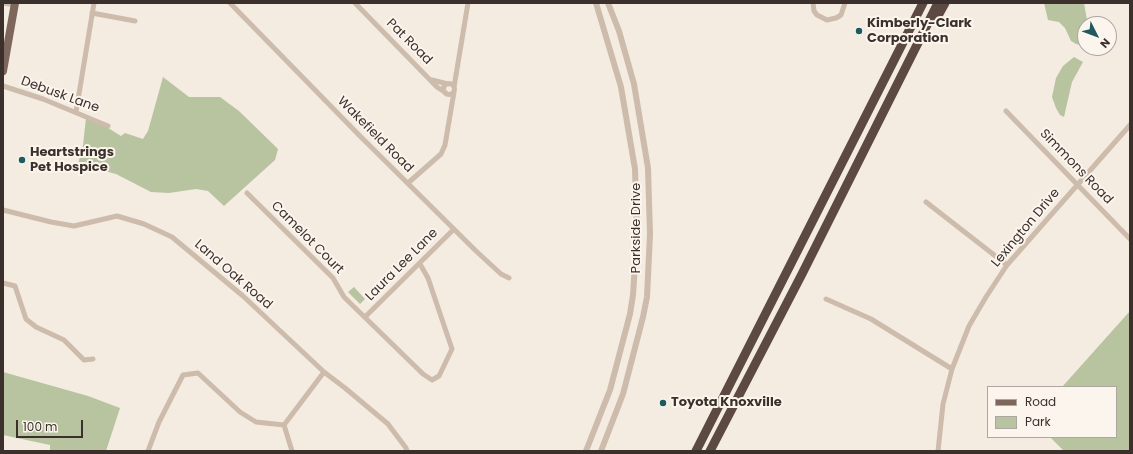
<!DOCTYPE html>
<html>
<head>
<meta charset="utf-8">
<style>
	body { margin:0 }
	#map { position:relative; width:1133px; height:454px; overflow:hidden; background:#f4ebe1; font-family:Poppins,sans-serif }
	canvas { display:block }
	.frame { position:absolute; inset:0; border:4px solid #3b302b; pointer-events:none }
	.legend { position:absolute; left:987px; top:386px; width:130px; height:52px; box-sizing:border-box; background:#fbf5ee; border:1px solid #aea6a0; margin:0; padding:5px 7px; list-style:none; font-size:12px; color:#3b302b }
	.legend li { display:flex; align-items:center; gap:8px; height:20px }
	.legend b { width:20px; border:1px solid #aea6a0 }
	.north { position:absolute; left:1077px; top:16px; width:40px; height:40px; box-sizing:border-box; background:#fbf5ee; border:1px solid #aea6a0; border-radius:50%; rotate:132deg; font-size:11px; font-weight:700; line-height:16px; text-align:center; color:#3b302b }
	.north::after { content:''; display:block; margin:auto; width:14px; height:18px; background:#1f5a5e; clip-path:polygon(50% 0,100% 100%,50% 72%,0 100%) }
	.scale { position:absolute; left:16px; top:420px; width:67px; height:18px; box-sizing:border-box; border:2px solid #3b302b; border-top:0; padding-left:5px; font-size:12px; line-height:14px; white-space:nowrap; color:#3b302b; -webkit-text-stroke:3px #fbf5ee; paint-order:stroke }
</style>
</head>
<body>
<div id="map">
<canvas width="1133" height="454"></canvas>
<div class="frame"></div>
<ul class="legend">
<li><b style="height:5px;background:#7d675c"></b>Road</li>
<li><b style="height:11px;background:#b8c4a0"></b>Park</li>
</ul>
<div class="north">N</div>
<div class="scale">100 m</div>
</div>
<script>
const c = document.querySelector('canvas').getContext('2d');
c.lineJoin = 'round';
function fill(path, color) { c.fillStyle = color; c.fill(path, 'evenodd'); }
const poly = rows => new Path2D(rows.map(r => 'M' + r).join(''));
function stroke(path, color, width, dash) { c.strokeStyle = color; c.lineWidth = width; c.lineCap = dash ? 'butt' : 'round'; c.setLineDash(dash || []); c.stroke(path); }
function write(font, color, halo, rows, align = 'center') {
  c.font = font + ' Poppins,sans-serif'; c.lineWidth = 4; c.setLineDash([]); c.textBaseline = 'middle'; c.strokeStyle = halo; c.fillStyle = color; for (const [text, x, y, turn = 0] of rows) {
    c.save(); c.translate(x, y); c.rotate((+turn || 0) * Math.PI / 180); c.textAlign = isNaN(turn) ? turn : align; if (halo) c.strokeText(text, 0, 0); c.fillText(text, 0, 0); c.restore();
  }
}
fill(poly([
	[1044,3,1084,3,1087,20,1087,24,1085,24,1084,43,1082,45,1076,44,1071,41,1065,28,1059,22,1048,20],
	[1074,57,1083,62,1072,82,1064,117,1060,115,1056,108,1052,97,1056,78,1063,66],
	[163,77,189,97,220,97,239,111,278,149,275,160,224,206,208,191,196,189,169,193,151,192,116,174,78,164,83,145,86,118,105,126,121,136,125,133,143,139,148,131],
	[354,287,365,299,360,304,348,292],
	[1130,311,1130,451,1064,451,1050,437,1116,437,1116,387,1062,387],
	[3,372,88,396,120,408,106,451,50,451,50,445,3,435]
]), '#b8c4a0');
stroke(poly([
	[3,3,15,5],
	[230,3,359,135,476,251,501,274,509,278],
	[355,3,437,87,446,93],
	[813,3,814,11,817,15,827,20,836,18,841,15,845,3],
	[92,13,135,21],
	[432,80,448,84],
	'443.5 89a5.5 5.5 0 1 1 11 0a5.5 5.5 0 1 1-11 0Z',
	[3,86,43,99,108,126],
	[454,87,468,3],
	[1006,111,1130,239],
	[76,112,94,3],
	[408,183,441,154,445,145,454,92],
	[247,193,333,278,344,297,423,374,432,380,439,376,452,349,428,278,420,264],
	[926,202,1007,265],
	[3,210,51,222,74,226,117,216,144,224,172,237,243,296,324,372,345,388,388,424,406,448,407,451],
	[3,283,15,286,26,319,36,327,64,340,84,360,93,359],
	[826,299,871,319,952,369],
	[365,317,454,229],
	[284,425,324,372],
	[284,425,292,451],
	[148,451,159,422,183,375,198,373,240,412,256,422,284,425],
	[938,451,943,404,952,369,969,326,986,297,1007,265,1130,125]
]), '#cdbbac', 5);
stroke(poly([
	[586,451,610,390,630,314,633,295,637,234,635,169,621,87,596,3],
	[601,451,623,394,643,317,647,297,650,234,648,168,634,84,619,31,608,3]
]), '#cdbbac', 6);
stroke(poly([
	[3,71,15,3]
]), '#7d675c', 8);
stroke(poly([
	[935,21,945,3],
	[696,451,923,3],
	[710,451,802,274,938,3]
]), '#5c4a42', 9);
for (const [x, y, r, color] of [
	[859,31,4,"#1f5a5e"],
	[22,160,4,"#1f5a5e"],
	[663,403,4,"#1f5a5e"]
]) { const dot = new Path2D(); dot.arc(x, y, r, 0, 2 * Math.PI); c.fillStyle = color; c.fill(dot); stroke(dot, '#fbf5ee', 1.5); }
write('bold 13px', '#3b302b', '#fbf5ee', [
	["Kimberly-Clark",867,24],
	["Corporation",867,39],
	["Heartstrings",30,153],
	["Pet Hospice",30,168],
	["Toyota Knoxville",671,403]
], 'left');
write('13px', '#3b302b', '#fbf5ee', [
	["Pat Road",409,42,45],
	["Debusk Lane",60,95,20],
	["Wakefield Road",375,135,45],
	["Simmons Road",1076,167,46],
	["Parkside Drive",637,228,-90],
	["Lexington Drive",1026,228,-50],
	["Camelot Court",307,238,45],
	["Laura Lee Lane",402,265,-45],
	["Land Oak Road",233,275,41]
]);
</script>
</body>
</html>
